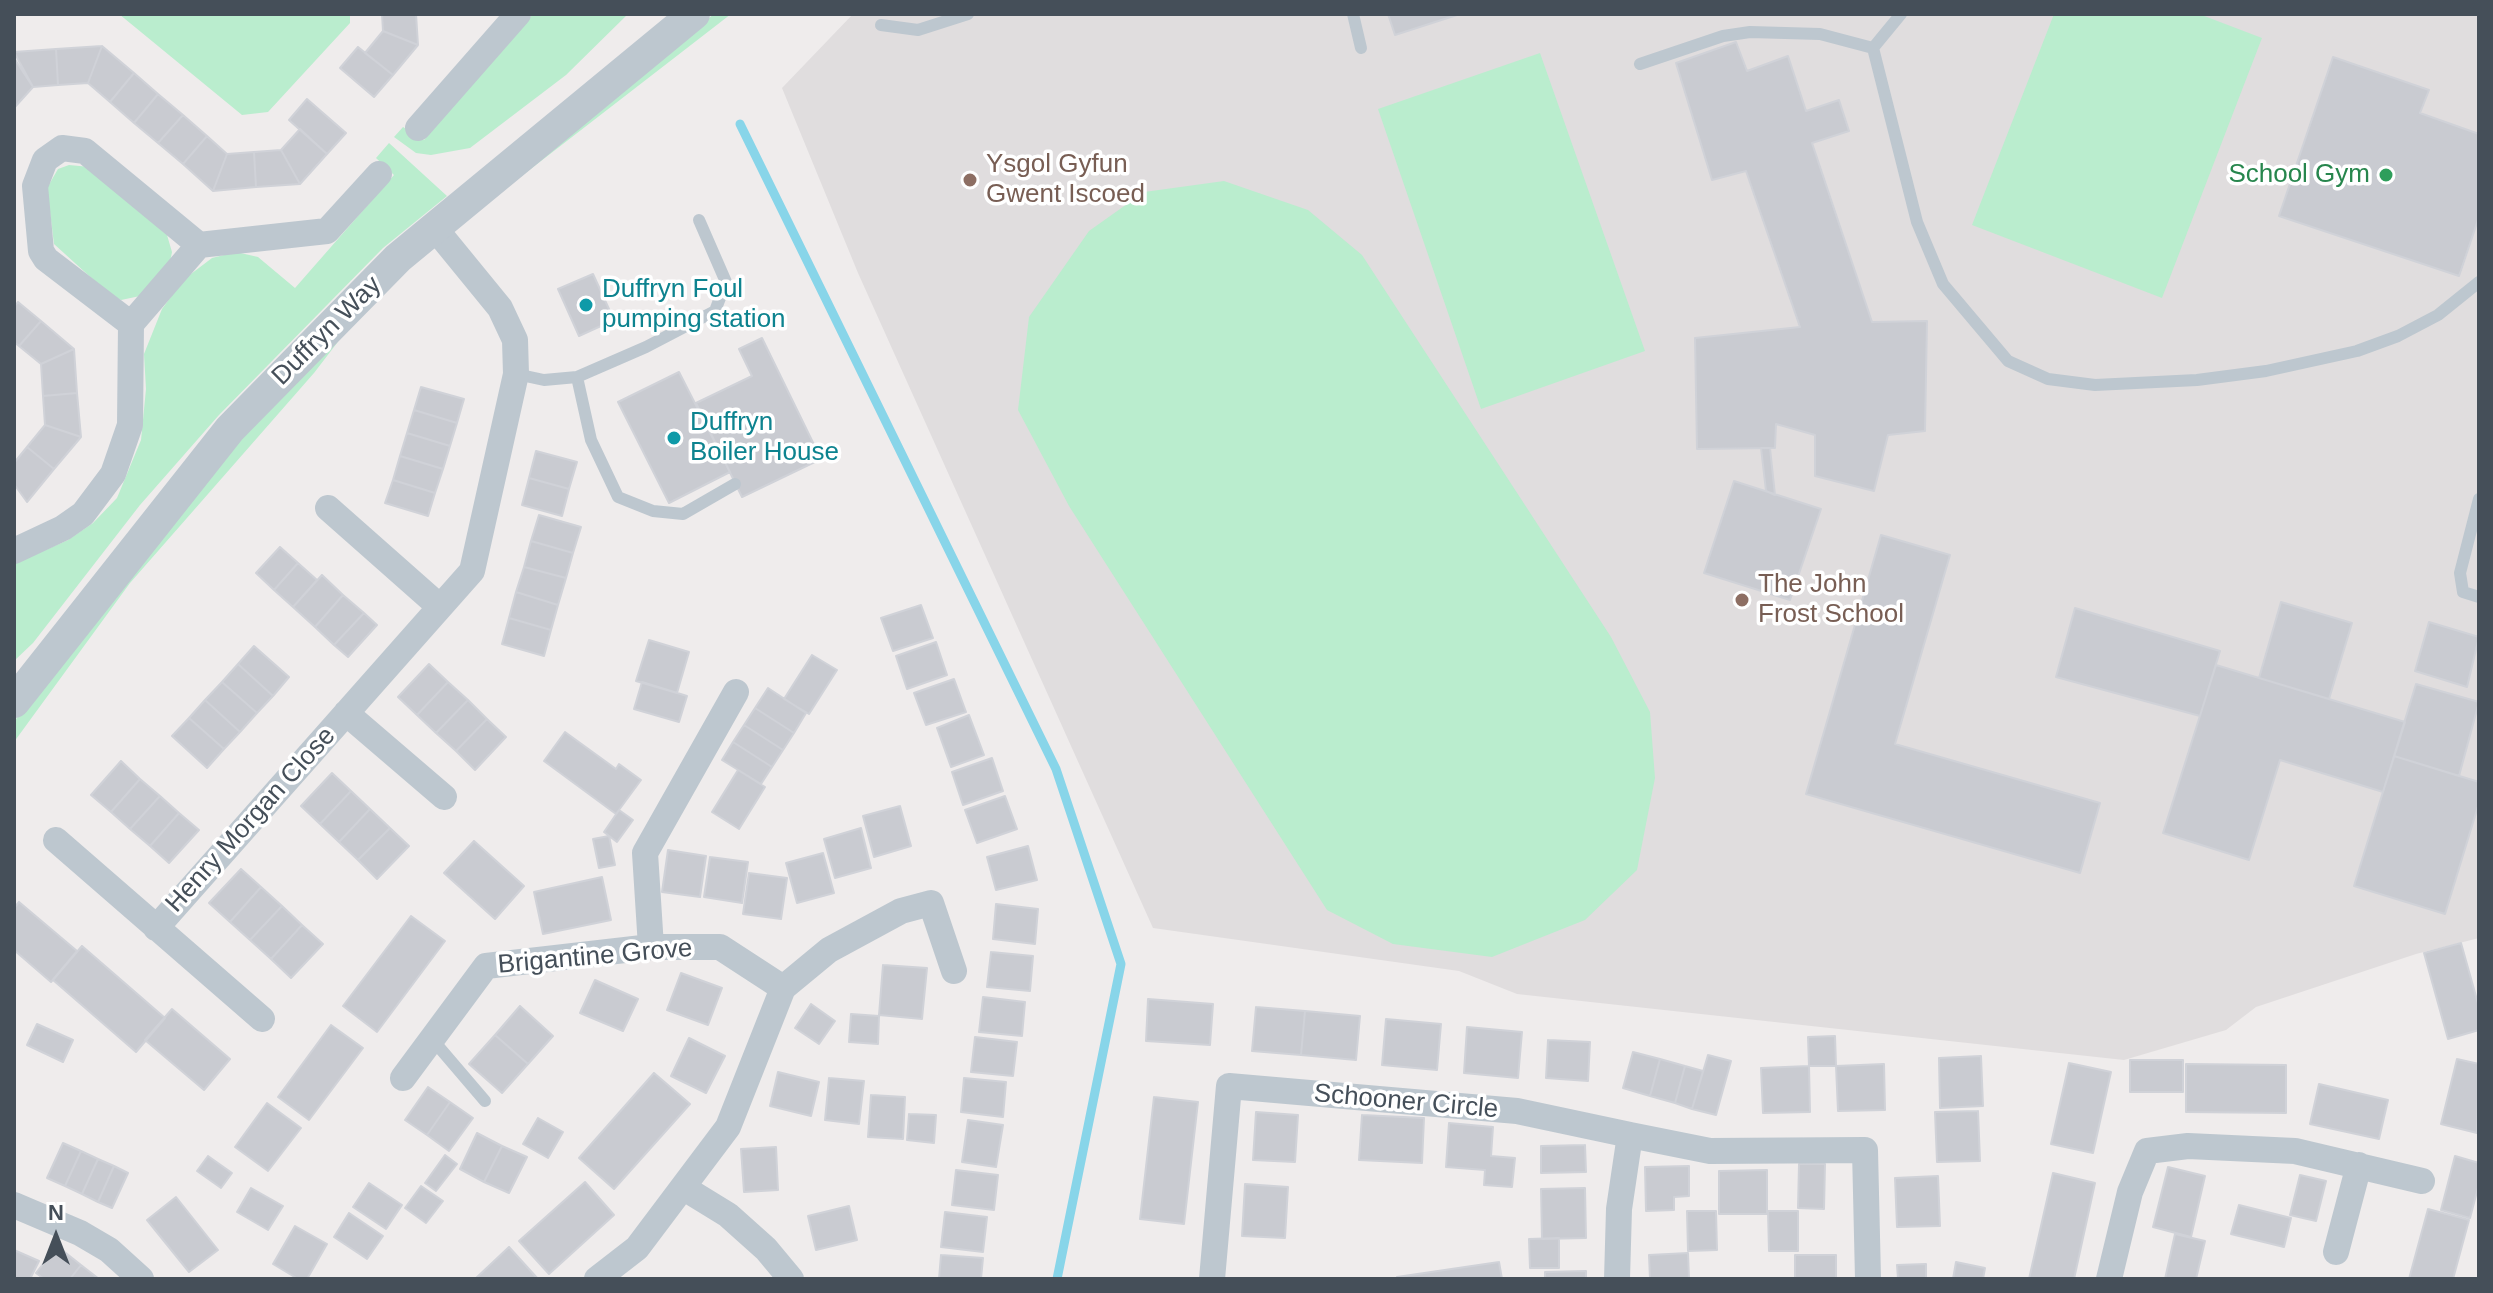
<!DOCTYPE html>
<html>
<head>
<meta charset="utf-8">
<style>
	body { margin:0 }
	#map { position:relative; width:2493px; height:1293px; overflow:hidden; background:#efecec; font-family:Arial,sans-serif }
	canvas { display:block }
	.frame { position:absolute; inset:0; border:16px solid #454f59; pointer-events:none }
	.north { position:absolute; left:16px; top:1197px; width:80px; height:80px; -webkit-text-stroke:6px #fff; paint-order:stroke; rotate:0deg; font-size:22px; font-weight:700; line-height:32px; text-align:center; color:#454f59 }
	.north::after { content:''; display:block; margin:auto; width:28px; height:36px; background:#454f59; clip-path:polygon(50% 0,100% 100%,50% 72%,0 100%) }
</style>
</head>
<body>
<div id="map">
<canvas width="2493" height="1293"></canvas>
<div class="frame"></div>
<div class="north">N</div>
</div>
<script>
const c = document.querySelector('canvas').getContext('2d');
c.lineJoin = 'round';
function fill(path, color) { c.fillStyle = color; c.fill(path, 'evenodd'); }
const poly = rows => new Path2D(rows.map(r => 'M' + r).join(''));
function stroke(path, color, width, dash) { c.strokeStyle = color; c.lineWidth = width; c.lineCap = dash ? 'butt' : 'round'; c.setLineDash(dash || []); c.stroke(path); }
function write(font, color, halo, rows, align = 'center') {
  c.font = font + ' Arial,sans-serif'; c.lineWidth = 7; c.setLineDash([]); c.textBaseline = 'middle'; c.strokeStyle = halo; c.fillStyle = color; for (const [text, x, y, turn = 0] of rows) {
    c.save(); c.translate(x, y); c.rotate((+turn || 0) * Math.PI / 180); c.textAlign = isNaN(turn) ? turn : align; if (halo) c.strokeText(text, 0, 0); c.fillText(text, 0, 0); c.restore();
  }
}
fill(poly([
	[853,14,2479,14,2479,938,2416,954,2256,1007,2226,1030,2124,1060,1517,994,1459,971,1153,928,858,273,782,88]
]), '#e0ddde');
fill(poly([
	[119,14,350,14,350,23,268,112,242,115],
	[533,14,628,14,566,75,470,148,431,155,416,153,394,137,403,127,424,140],
	[714,14,731,14,488,202,572,128],
	[2054,14,2199,14,2262,38,2162,298,1972,225],
	[1540,53,1645,351,1481,409,1378,109],
	[389,143,447,196,383,248,219,415,140,505,33,643,14,661,14,564,68,540,93,523,117,498,141,440,146,389,144,354,162,309,183,280,212,258,236,252,258,257,295,288,394,175,376,158],
	[69,165,90,167,167,235,172,252,170,262,140,296,121,300,109,294,54,244,47,188,58,169],
	[1224,181,1308,210,1362,255,1611,637,1650,712,1655,778,1637,870,1585,920,1492,957,1393,944,1327,910,1069,506,1018,410,1029,317,1089,231,1144,192],
	[348,322,337,343,314,373,130,583,14,742,14,722,52,668,243,434]
]), '#baedce');
stroke(poly([
	[740,124,1056,769,1121,964,1057,1279]
]), '#88d5e9', 9);
const building = poly([
	[382,14,416,14,418,45,383,31,382,14],
	[1388,14,1460,14,1395,35,1388,14],
	[383,31,418,45,393,75,365,53,383,31],
	[1736,42,1747,71,1788,56,1806,111,1839,100,1849,131,1812,143,1872,322,1927,321,1925,431,1888,435,1874,491,1815,476,1815,435,1776,424,1775,448,1697,449,1695,338,1800,327,1746,171,1712,180,1676,63,1736,42],
	[102,46,88,83,58,85,56,49,102,46],
	[102,46,134,73,110,102,88,83,102,46],
	[358,47,393,75,374,97,340,68,358,47],
	[56,49,58,85,33,87,14,52,56,49],
	[2333,57,2429,90,2420,113,2479,134,2479,217,2459,276,2279,216,2333,57],
	[14,58,33,87,14,108,14,58],
	[134,73,158,94,134,123,110,102,134,73],
	[158,94,183,115,158,143,134,123,158,94],
	[307,99,346,133,327,154,289,120,307,99],
	[183,115,207,136,183,164,158,143,183,115],
	[300,129,327,154,300,184,281,150,300,129],
	[207,136,227,154,213,191,183,164,207,136],
	[281,150,300,184,256,187,254,152,281,150],
	[254,152,256,187,213,191,227,154,254,152],
	[593,274,614,320,579,336,558,289,593,274],
	[18,302,41,321,19,346,14,342,14,307,18,302],
	[41,321,74,349,41,364,19,346,41,321],
	[762,338,821,459,742,497,696,403,752,376,739,349,762,338],
	[74,349,77,393,43,396,41,364,74,349],
	[679,372,730,472,669,503,618,402,679,372],
	[421,387,464,399,457,423,414,410,421,387],
	[77,393,81,437,45,425,43,396,77,393],
	[414,410,457,423,450,446,407,433,414,410],
	[45,425,81,437,54,469,27,447,45,425],
	[407,433,450,446,443,469,400,456,407,433],
	[27,447,54,469,27,502,14,484,14,463,27,447],
	[1761,448,1770,448,1775,495,1766,491,1761,448],
	[536,451,577,462,569,489,529,478,536,451],
	[400,456,443,469,435,493,393,480,400,456],
	[529,478,569,489,562,516,522,505,529,478],
	[393,480,435,493,428,516,385,503,393,480],
	[1734,481,1821,509,1790,600,1704,573,1734,481],
	[539,515,581,527,573,553,531,541,539,515],
	[1881,535,1950,555,1895,744,2100,803,2080,873,1806,794,1881,535],
	[531,541,573,553,566,578,524,567,531,541],
	[280,547,298,563,274,590,256,573,280,547],
	[298,563,317,580,293,607,274,590,298,563],
	[524,567,566,578,558,605,516,592,524,567],
	[322,575,343,595,315,627,293,607,322,575],
	[516,592,558,605,551,630,509,618,516,592],
	[343,595,364,613,334,645,315,627,343,595],
	[2281,602,2352,623,2329,699,2259,678,2281,602],
	[921,605,933,638,893,651,881,618,921,605],
	[2075,608,2220,651,2200,716,2056,677,2075,608],
	[364,613,377,625,348,657,334,645,364,613],
	[509,618,551,630,544,656,502,644,509,618],
	[2429,622,2479,637,2467,687,2415,671,2429,622],
	[649,640,689,652,677,693,636,681,649,640],
	[936,642,947,675,907,689,896,656,936,642],
	[254,646,289,677,273,696,238,664,254,646],
	[812,655,837,670,809,714,784,699,812,655],
	[238,664,273,696,257,713,222,682,238,664],
	[429,664,448,682,417,715,398,697,429,664],
	[2216,665,2405,722,2383,792,2280,760,2249,860,2163,833,2216,665],
	[954,679,966,712,926,725,914,693,954,679],
	[222,682,257,713,240,732,205,700,222,682],
	[448,682,468,700,436,733,417,715,448,682],
	[642,682,687,696,679,722,634,709,642,682],
	[2416,684,2479,702,2459,776,2394,756,2416,684],
	[768,688,806,713,794,733,755,708,768,688],
	[205,700,240,732,224,749,189,718,205,700],
	[468,700,487,719,456,751,436,733,468,700],
	[755,708,794,733,783,750,744,725,755,708],
	[969,715,984,755,951,767,937,728,969,715],
	[189,718,224,749,207,768,172,736,189,718],
	[487,719,506,737,475,770,456,751,487,719],
	[744,725,783,750,772,767,733,742,744,725],
	[565,732,616,769,619,764,641,780,616,814,544,761,565,732],
	[733,742,772,767,761,784,722,760,733,742],
	[2394,756,2479,782,2479,803,2445,914,2354,886,2394,756],
	[992,758,1003,791,963,805,952,772,992,758],
	[121,761,140,779,111,812,91,795,121,761],
	[738,770,765,787,739,829,712,812,738,770],
	[332,773,351,791,320,824,301,806,332,773],
	[140,779,160,796,130,829,111,812,140,779],
	[351,791,370,809,339,842,320,824,351,791],
	[160,796,179,813,150,846,130,829,160,796],
	[1005,796,1017,829,977,843,965,810,1005,796],
	[900,806,911,846,874,857,863,816,900,806],
	[370,809,390,828,358,860,339,842,370,809],
	[619,810,633,820,617,842,604,832,619,810],
	[179,813,199,830,169,863,150,846,179,813],
	[390,828,409,846,377,879,358,860,390,828],
	[861,828,871,868,835,878,824,839,861,828],
	[609,836,615,865,599,868,593,839,609,836],
	[474,841,524,886,495,919,444,873,474,841],
	[1028,846,1037,880,996,890,987,857,1028,846],
	[668,850,706,856,700,897,662,892,668,850],
	[823,853,834,893,797,903,786,863,823,853],
	[710,857,748,862,742,903,704,897,710,857],
	[241,869,261,887,230,922,209,903,241,869],
	[749,873,787,878,781,919,743,914,749,873],
	[602,877,611,920,543,934,534,892,602,877],
	[261,887,282,906,250,940,230,922,261,887],
	[19,902,77,951,51,982,14,950,14,908,19,902],
	[996,904,1038,909,1035,944,993,939,996,904],
	[282,906,302,925,271,959,250,940,282,906],
	[411,916,445,941,377,1032,343,1006,411,916],
	[302,925,323,944,291,978,271,959,302,925],
	[2461,943,2479,1007,2479,1030,2448,1039,2424,953,2461,943],
	[82,946,165,1018,136,1052,53,980,82,946],
	[991,952,1033,956,1030,991,987,987,991,952],
	[883,965,927,968,922,1019,879,1015,883,965],
	[681,973,722,988,708,1025,667,1010,681,973],
	[595,980,638,999,623,1031,580,1013,595,980],
	[983,997,1025,1002,1022,1036,979,1032,983,997],
	[1148,999,1213,1004,1210,1045,1146,1041,1148,999],
	[811,1004,835,1021,819,1044,795,1028,811,1004],
	[520,1006,553,1036,528,1064,495,1035,520,1006],
	[1256,1007,1305,1011,1301,1055,1252,1051,1256,1007],
	[172,1009,230,1059,204,1090,145,1040,172,1009],
	[1305,1011,1360,1016,1356,1060,1301,1055,1305,1011],
	[851,1014,879,1016,878,1044,849,1042,851,1014],
	[1386,1019,1441,1024,1437,1070,1382,1065,1386,1019],
	[37,1024,73,1040,63,1062,27,1045,37,1024],
	[331,1025,363,1048,309,1120,278,1097,331,1025],
	[1467,1027,1522,1032,1518,1078,1464,1073,1467,1027],
	[495,1035,528,1064,502,1093,469,1064,495,1035],
	[1835,1036,1836,1066,1809,1066,1808,1037,1835,1036],
	[975,1037,1017,1042,1013,1076,971,1072,975,1037],
	[689,1038,725,1056,706,1093,671,1076,689,1038],
	[1548,1040,1590,1042,1588,1081,1546,1078,1548,1040],
	[1633,1052,1660,1059,1650,1096,1623,1088,1633,1052],
	[1708,1055,1731,1061,1716,1115,1692,1109,1708,1055],
	[1981,1056,1983,1106,1940,1108,1939,1058,1981,1056],
	[1660,1059,1685,1066,1675,1103,1650,1096,1660,1059],
	[2457,1059,2479,1064,2477,1133,2441,1124,2457,1059],
	[2130,1060,2183,1060,2183,1092,2130,1092,2130,1060],
	[2069,1063,2111,1072,2093,1153,2051,1144,2069,1063],
	[1884,1064,1885,1110,1838,1111,1836,1066,1884,1064],
	[2186,1064,2286,1065,2286,1113,2186,1112,2186,1064],
	[1685,1066,1703,1071,1692,1109,1675,1103,1685,1066],
	[1809,1066,1810,1112,1763,1113,1761,1068,1809,1066],
	[778,1072,819,1082,811,1116,770,1106,778,1072],
	[654,1073,690,1104,614,1189,579,1158,654,1073],
	[829,1078,864,1081,859,1124,825,1120,829,1078],
	[964,1078,1006,1082,1003,1117,961,1112,964,1078],
	[2319,1084,2388,1100,2379,1139,2310,1124,2319,1084],
	[428,1087,450,1102,427,1135,405,1120,428,1087],
	[871,1095,905,1097,903,1139,868,1137,871,1095],
	[1154,1097,1198,1102,1184,1224,1140,1219,1154,1097],
	[450,1102,473,1118,449,1151,427,1135,450,1102],
	[267,1103,301,1128,268,1171,235,1147,267,1103],
	[1978,1111,1980,1161,1937,1162,1935,1112,1978,1111],
	[1256,1112,1298,1115,1295,1162,1253,1160,1256,1112],
	[909,1114,936,1115,934,1143,907,1140,909,1114],
	[1362,1115,1424,1118,1422,1163,1359,1160,1362,1115],
	[538,1118,563,1132,548,1158,523,1144,538,1118],
	[968,1120,1003,1125,996,1167,962,1162,968,1120],
	[1449,1123,1493,1127,1491,1156,1515,1158,1512,1187,1484,1185,1485,1170,1446,1167,1449,1123],
	[477,1133,502,1146,484,1182,460,1169,477,1133],
	[63,1143,81,1151,65,1186,47,1178,63,1143],
	[1585,1145,1586,1172,1541,1173,1541,1146,1585,1145],
	[502,1146,527,1157,509,1193,484,1182,502,1146],
	[776,1147,778,1190,744,1192,741,1149,776,1147],
	[81,1151,98,1159,82,1194,65,1186,81,1151],
	[445,1155,457,1164,436,1191,425,1183,445,1155],
	[208,1156,232,1173,221,1188,197,1171,208,1156],
	[2455,1156,2479,1163,2479,1184,2470,1218,2441,1210,2455,1156],
	[98,1159,114,1166,98,1202,82,1194,98,1159],
	[1799,1164,1825,1164,1824,1209,1798,1208,1799,1164],
	[114,1166,128,1173,112,1208,98,1202,114,1166],
	[1689,1166,1689,1196,1674,1197,1674,1210,1646,1211,1645,1167,1689,1166],
	[2168,1167,2205,1176,2191,1237,2153,1227,2168,1167],
	[956,1170,998,1175,994,1210,952,1205,956,1170],
	[1767,1170,1767,1214,1719,1214,1719,1171,1767,1170],
	[2053,1173,2095,1183,2074,1279,2029,1279,2053,1173],
	[2300,1175,2326,1181,2316,1221,2290,1215,2300,1175],
	[1938,1176,1940,1226,1897,1227,1895,1178,1938,1176],
	[585,1182,614,1215,549,1274,519,1241,585,1182],
	[369,1183,402,1205,386,1229,353,1207,369,1183],
	[1245,1184,1288,1187,1285,1238,1242,1236,1245,1184],
	[421,1186,443,1201,426,1223,405,1208,421,1186],
	[251,1188,283,1206,268,1230,237,1212,251,1188],
	[1585,1188,1586,1238,1542,1239,1541,1189,1585,1188],
	[176,1197,218,1250,189,1272,147,1220,176,1197],
	[2239,1205,2291,1218,2284,1247,2231,1234,2239,1205],
	[849,1206,857,1240,816,1250,808,1216,849,1206],
	[2428,1209,2469,1220,2453,1279,2409,1279,2428,1209],
	[1687,1211,1716,1211,1717,1250,1688,1251,1687,1211],
	[1768,1211,1798,1211,1798,1251,1769,1251,1768,1211],
	[945,1212,987,1217,983,1252,941,1247,945,1212],
	[349,1213,383,1236,367,1259,334,1237,349,1213],
	[295,1226,327,1244,307,1279,298,1279,273,1264,295,1226],
	[2175,1234,2205,1241,2196,1279,2165,1279,2175,1234],
	[1559,1238,1559,1268,1530,1268,1529,1239,1559,1238],
	[57,1246,81,1265,70,1279,44,1279,36,1273,57,1246],
	[509,1247,538,1279,475,1279,509,1247],
	[14,1250,39,1261,30,1279,14,1278,14,1250],
	[1688,1253,1689,1279,1650,1279,1649,1255,1688,1253],
	[941,1255,983,1258,981,1279,939,1279,941,1255],
	[1795,1255,1836,1255,1836,1279,1795,1279,1795,1255],
	[1499,1262,1502,1279,1397,1279,1397,1277,1499,1262],
	[1956,1262,1985,1268,1983,1279,1953,1279,1956,1262],
	[1926,1264,1926,1279,1898,1279,1897,1265,1926,1264],
	[81,1265,99,1279,70,1279,81,1265],
	[1586,1271,1586,1279,1545,1279,1545,1272,1586,1271]
]);
fill(building, '#c9cbd1');
stroke(building, '#d0d2d8', 2);
stroke(poly([
	[1353,14,1361,48],
	[1901,14,1873,48,1917,222,1943,284,2008,361,2048,379,2095,385,2197,380,2266,371,2357,351,2398,336,2438,315,2479,282],
	[881,25,918,30,968,14],
	[1640,64,1723,36,1750,32,1820,34,1873,48],
	[516,374,544,380,577,377,646,347,715,311,726,282,699,220],
	[577,377,591,440,618,497,653,511,683,514,735,484],
	[2479,499,2460,573,2463,592,2479,597],
	[432,1039,485,1101]
]), '#bdc7cf', 12);
stroke(poly([
	[418,128,518,14],
	[131,324,46,259,41,251,35,186,45,160,62,148,85,151,199,245],
	[328,508,440,607],
	[14,551,63,528,83,514,113,474,130,425,131,324,199,245,327,231,379,174],
	[346,713,444,797],
	[56,840,262,1019],
	[156,928,472,571,516,374,515,340,500,308,433,226],
	[651,947,645,853,736,692],
	[403,1078,486,966,651,947,720,947,783,988],
	[1630,1135,1710,1151,1865,1150,1868,1279],
	[684,1188,728,1215,766,1249,791,1279],
	[14,1205,80,1233,109,1250,141,1279],
	[2336,1252,2359,1165],
	[597,1279,637,1248,728,1127,783,988,829,950,901,911,931,903,954,971],
	[1212,1279,1229,1086,1517,1111,1630,1135,1619,1209,1617,1279],
	[2109,1279,2130,1192,2147,1151,2188,1146,2295,1151,2422,1181]
]), '#bdc7cf', 26);
stroke(poly([
	[14,702,230,429,398,258,694,14]
]), '#bdc7cf', 32);
for (const [x, y, r, color] of [
	[2386,175,8,"#2e9e5b"],
	[970,180,8,"#8d6e63"],
	[586,305,8,"#0f9aa8"],
	[674,438,8,"#0f9aa8"],
	[1742,600,8,"#8d6e63"]
]) { const dot = new Path2D(); dot.arc(x, y, r, 0, 2 * Math.PI); c.fillStyle = color; c.fill(dot); stroke(dot, '#fff', 3); }
write('26px', '#785e54', '#fff', [
	["Ysgol Gyfun",986,165],
	["Gwent Iscoed",986,195],
	["The John",1758,585],
	["Frost School",1758,615]
], 'left');
write('26px', '#27864d', '#fff', [
	["School Gym",2370,175]
], 'right');
write('26px', '#0d838f', '#fff', [
	["Duffryn Foul",602,290],
	["pumping station",602,320],
	["Duffryn",690,423],
	["Boiler House",690,453]
], 'left');
write('26px', '#454f59', '#fff', [
	["Duffryn Way",327,331,-45],
	["Henry Morgan Close",251,820,-48],
	["Brigantine Grove",595,957,-5],
	["Schooner Circle",1406,1102,5]
]);
</script>
</body>
</html>
